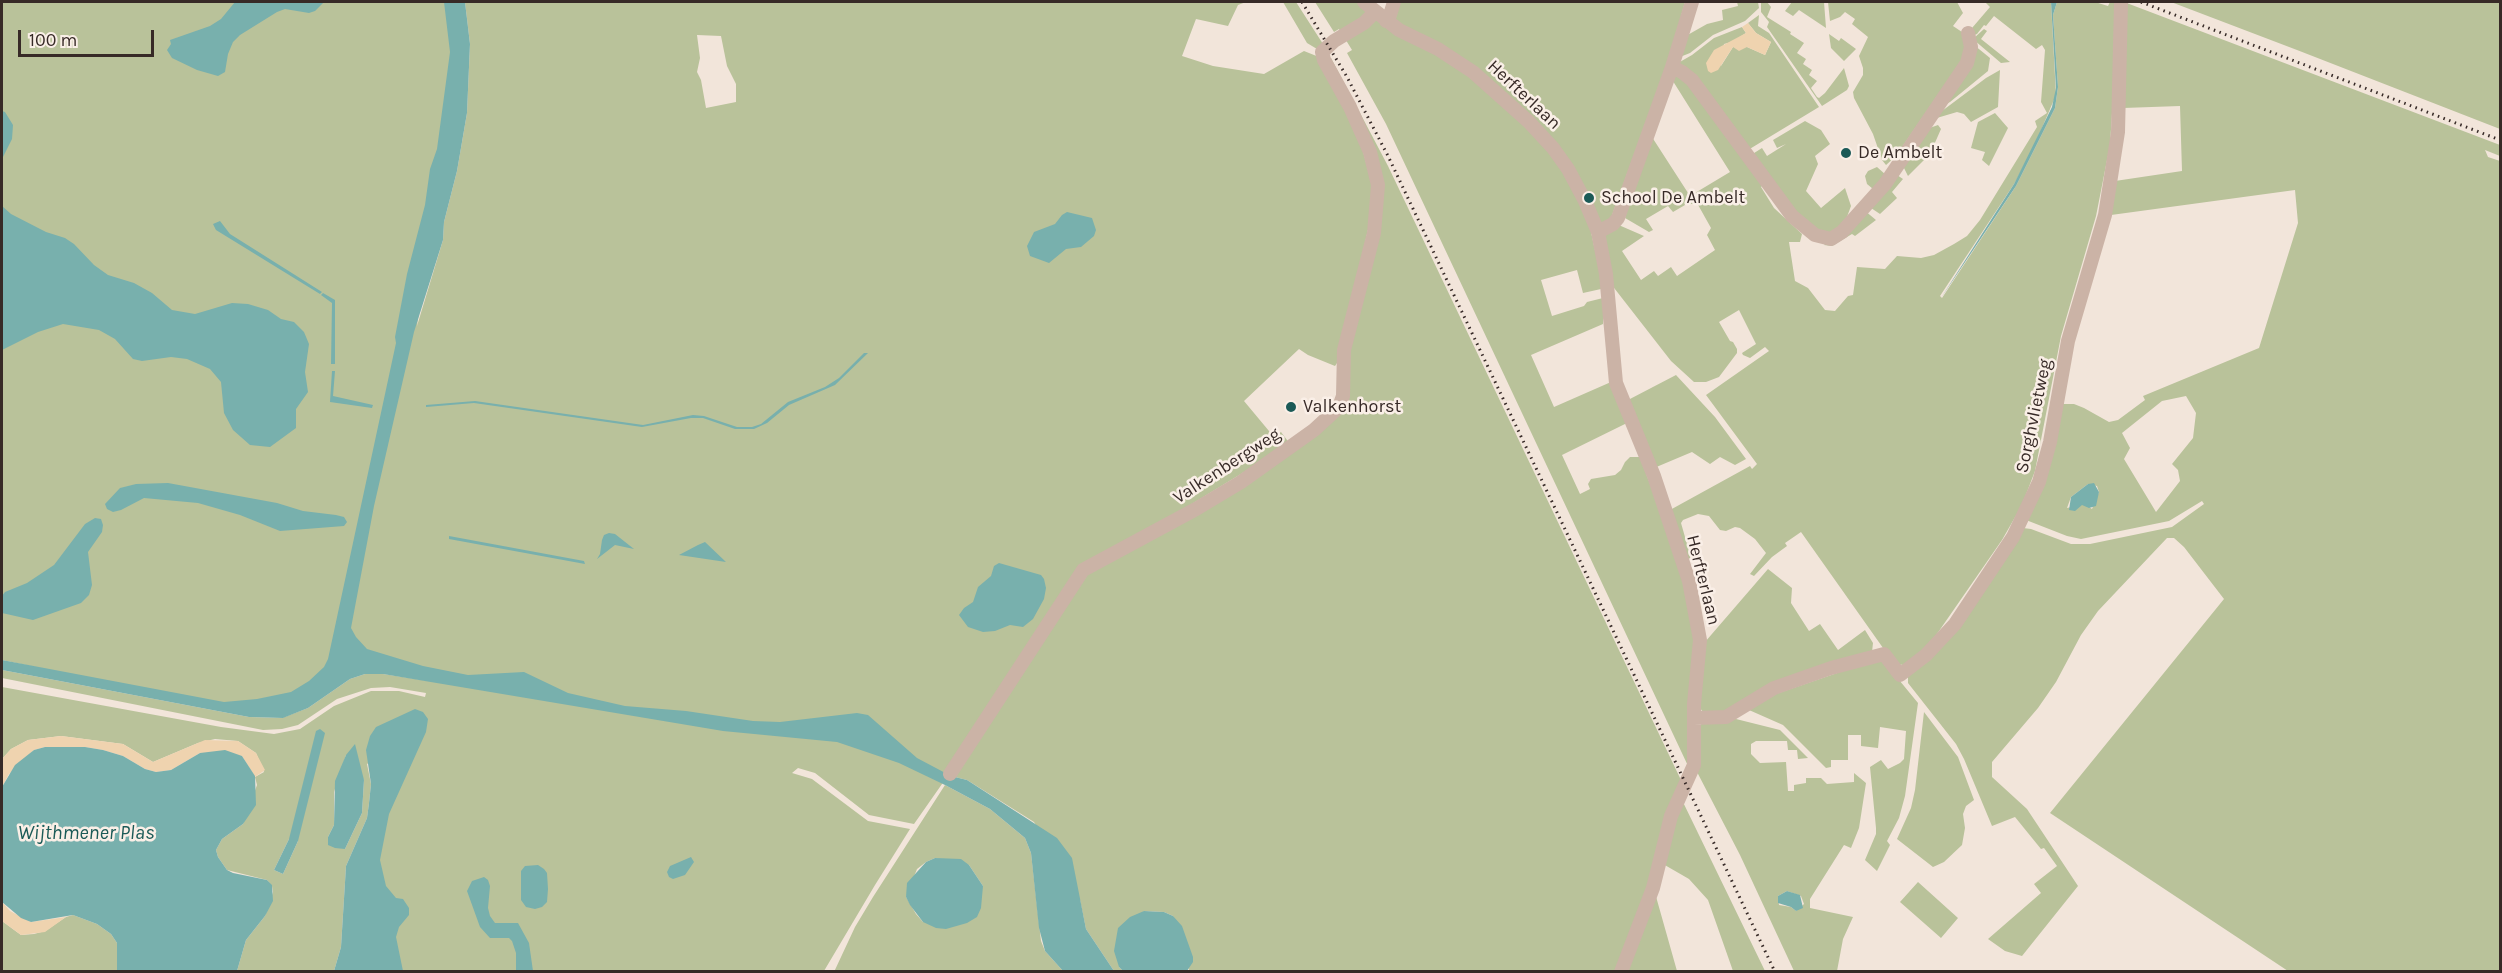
<!DOCTYPE html>
<html>
<head>
<meta charset="utf-8">
<style>
	body { margin:0 }
	#map { position:relative; width:2502px; height:973px; overflow:hidden; background:#f2e5da; font-family:Karla,sans-serif }
	canvas { display:block }
	.frame { position:absolute; inset:0; border:3px solid #372a27; pointer-events:none }
	.scale { position:absolute; left:18px; top:30px; width:136px; height:27px; box-sizing:border-box; border:3px solid #372a27; border-top:0; padding-left:8px; font-size:18px; line-height:21px; white-space:nowrap; color:#372a27; -webkit-text-stroke:4px #faefe7; paint-order:stroke }
</style>
</head>
<body>
<div id="map">
<canvas width="2502" height="973"></canvas>
<div class="frame"></div>
<div class="scale">100 m</div>
</div>
<script>
const c = document.querySelector('canvas').getContext('2d');
c.lineJoin = 'round';
function fill(path, color) { c.fillStyle = color; c.fill(path, 'evenodd'); }
const poly = rows => new Path2D(rows.map(r => 'M' + r).join(''));
function stroke(path, color, width, dash) { c.strokeStyle = color; c.lineWidth = width; c.lineCap = dash ? 'butt' : 'round'; c.setLineDash(dash || []); c.stroke(path); }
function write(font, color, halo, rows, align = 'center') {
  c.font = font + ' Karla,sans-serif'; c.lineWidth = 5; c.setLineDash([]); c.textBaseline = 'middle'; c.strokeStyle = halo; c.fillStyle = color; for (const [text, x, y, turn = 0] of rows) {
    c.save(); c.translate(x, y); c.rotate((+turn || 0) * Math.PI / 180); c.textAlign = isNaN(turn) ? turn : align; if (halo) c.strokeText(text, 0, 0); c.fillText(text, 0, 0); c.restore();
  }
}
fill(poly([
	[2,2,449,2,454,68,417,326,443,240,444,222,457,171,467,113,470,44,465,2,1246,2,1238,5,1228,26,1196,19,1182,56,1213,66,1264,74,1304,51,1319,57,1358,131,1375,198,1339,360,1335,366,1308,355,1299,349,1244,401,1274,437,1281,432,1290,444,1074,576,942,784,914,824,869,815,815,773,798,768,792,773,812,779,868,821,910,829,875,885,824,971,339,971,399,745,367,764,371,784,369,803,367,818,346,866,341,947,334,971,237,971,246,940,265,916,273,892,272,886,267,880,227,870,218,857,216,850,222,839,243,824,257,785,255,777,264,772,256,753,238,741,215,739,198,743,153,762,123,744,61,736,28,740,11,749,2,759,2,687,221,727,274,734,300,729,334,706,371,691,399,691,425,697,426,693,390,687,371,688,337,699,298,725,282,729,263,730,2,678,2,670,249,717,282,718,308,708,350,679,365,674,383,674,429,681,352,665,272,708,202,702,2,660],
	[697,35,721,36,727,66,736,84,736,102,706,108,701,80,697,72,700,58],
	[346,755,364,780,362,813,345,849,328,837,334,825,334,792],
	[289,839,298,841,283,874,274,870],
	[1283,2,1296,2,1323,44,1317,49,1307,43],
	[1315,2,1360,2,1368,13,1341,34,1339,29,1334,32],
	[1397,2,1685,2,1669,59,1611,218,1602,223,1597,219,1550,137,1394,19],
	[1737,2,1758,2,1759,8,1745,21,1713,35,1690,53,1680,57,1684,37,1707,24,1723,20,1722,10,1738,6],
	[1761,2,1767,2,1771,7,1767,17,1791,32,1790,34,1804,43,1797,53,1806,59,1803,64,1812,70,1809,75,1817,81,1811,88,1817,97,1819,98,1825,93,1844,68,1849,86,1847,90,1822,106,1767,27,1769,22,1761,12],
	[1792,2,1824,2,1826,28,1799,10,1793,16,1785,11],
	[1828,2,1957,2,1963,13,1953,26,1962,32,1968,51,1896,156,1886,165,1882,160,1873,134,1854,98,1853,92,1863,75,1863,68,1859,56,1868,37,1852,24,1855,19,1845,12,1840,17,1830,21],
	[1985,2,2051,2,2056,95,2033,149,2014,184,1940,296,1942,298,2016,186,2055,108,2058,87,2053,15,2057,2,2095,2,2108,6,2110,2,2119,2,2110,145,2096,216,2061,336,2035,471,2022,505,2002,540,1939,631,1921,655,1903,665,1897,664,1888,655,1801,532,1785,543,1787,546,1772,557,1754,576,1750,574,1766,553,1755,539,1740,528,1735,527,1726,531,1720,530,1709,516,1698,514,1683,520,1681,523,1691,558,1687,559,1670,510,1750,466,1752,469,1757,464,1706,395,1769,351,1765,347,1750,358,1743,355,1742,353,1756,344,1739,310,1719,322,1730,341,1733,342,1737,349,1737,353,1719,377,1706,382,1694,382,1671,361,1611,284,1605,235,1616,226,1621,226,1644,236,1622,251,1641,280,1654,271,1658,276,1671,267,1677,276,1715,250,1707,235,1711,228,1697,203,1685,205,1673,212,1668,206,1646,219,1653,230,1649,232,1625,218,1650,134,1690,196,1730,172,1671,78,1681,73,1764,184,1761,187,1774,208,1802,234,1800,242,1789,242,1795,281,1808,288,1825,310,1835,311,1848,296,1853,295,1857,267,1885,269,1897,256,1921,258,1934,255,1954,244,1967,236,1980,220,2037,127,2035,121,2047,113,2041,102,2045,50,2042,45,2036,49,1994,16,1986,26,1984,25,1977,34,1972,36,1972,28,1990,7],
	[2124,2,2500,145,2500,156,2485,150,2488,157,2500,161,2500,971,2288,971,2050,813,2224,599,2184,547,2174,538,2167,538,2098,611,2081,635,2056,682,2038,708,1992,762,1992,777,2027,809,2078,886,2022,956,2005,951,1988,939,2041,893,2034,884,2057,866,2044,848,2041,849,2015,817,1992,826,1964,759,1956,744,1908,683,1908,676,2023,528,2031,529,2071,544,2090,544,2172,527,2204,504,2202,501,2169,521,2081,539,2067,536,2026,520,2060,404,2074,404,2084,408,2109,422,2118,420,2145,400,2143,396,2259,348,2298,223,2295,190,2111,215,2115,181,2182,171,2180,106,2123,108],
	[2186,396,2196,413,2193,438,2172,464,2178,470,2180,481,2156,512,2124,459,2130,448,2122,433,2162,401],
	[2088,484,2097,486,2099,492,2092,509,2085,504,2067,508,2071,497],
	[2171,2,2500,2,2500,129,2297,50],
	[1759,15,1758,26,1769,33,1819,107,1748,150,1678,63,1692,55,1714,38,1742,27,1746,33,1732,42,1724,44,1721,66,1733,47,1747,47,1765,55,1771,42,1756,33,1748,23],
	[1376,19,1472,74,1555,156,1588,218,1603,287,1601,289,1583,293,1577,270,1541,280,1552,316,1584,306,1587,302,1603,298,1603,324,1531,355,1554,407,1611,382,1627,423,1562,455,1580,494,1590,489,1588,484,1591,479,1615,475,1621,470,1625,462,1630,457,1640,457,1677,557,1695,630,1689,768,1386,124,1347,53,1352,50,1344,37],
	[1984,29,1987,31,1981,39,2010,62,2001,63,1974,40,1974,38],
	[1829,34,1839,41,1841,38,1856,49,1844,61,1831,48],
	[1974,45,1990,58,1988,71,1950,102,1941,107],
	[1331,58,1388,166,1680,778,1681,783,1649,886,1616,971,1187,971,1189,970,1173,916,1164,912,1144,911,1119,967,1123,971,1114,971,1086,929,1080,900,1034,822,967,780,951,776,1082,574,1331,420,1345,371,1381,189,1326,60],
	[2000,70,1998,107,1971,122,1964,114,1957,112,1930,120,1986,78],
	[1995,113,2008,128,1989,166,1982,160,1985,152,1971,148,1978,122],
	[1805,121,1821,130,1830,144,1815,156,1818,164,1806,191,1821,208,1845,188,1851,206,1844,225,1825,236,1797,217,1751,155,1762,148,1767,156,1786,144,1777,148,1773,140],
	[1938,125,1941,129,1930,154,1908,176,1903,166,1924,130],
	[1877,167,1886,175,1873,189,1867,184,1865,176,1868,171],
	[1897,175,1903,179,1892,192,1897,198,1880,214,1868,206],
	[1864,210,1876,220,1855,236,1852,234,1832,246,1824,245],
	[1676,375,1715,417,1746,459,1735,465,1720,457,1710,464,1692,452,1654,468,1628,400],
	[1768,569,1792,588,1791,603,1809,631,1820,624,1838,650,1865,630,1873,643,1872,652,1733,710,1704,713,1699,707,1705,642],
	[1881,658,1918,703,1905,796,1899,818,1887,841,1890,845,1877,871,1865,860,1876,834,1876,828,1870,767,1881,760,1888,769,1900,763,1904,759,1906,731,1880,727,1878,748,1861,746,1861,735,1848,735,1848,760,1831,760,1831,767,1826,768,1783,725,1749,710,1767,697],
	[1924,712,1958,757,1974,800,1966,806,1963,814,1965,828,1962,845,1944,862,1933,867,1897,839,1911,808,1915,790],
	[1736,719,1780,730,1808,758,1798,759,1797,750,1788,750,1787,741,1756,741,1751,744,1751,754,1760,763,1786,762,1788,791,1794,791,1794,785,1806,783,1806,778,1821,778,1827,784,1854,782,1854,773,1866,783,1859,828,1851,848,1844,845,1810,899,1810,908,1853,917,1843,939,1837,971,1794,971,1740,855,1696,770,1699,726,1704,722],
	[1787,891,1801,896,1804,904,1796,911,1791,907,1779,905,1778,896],
	[945,785,990,809,1025,838,1031,853,1041,941,1045,951,1063,971,834,972,855,927,873,897],
	[935,858,969,865,983,886,923,922,916,914,906,897,917,869,926,862],
	[1681,798,1765,971,1733,971,1708,900,1689,879,1663,864],
	[1918,882,1958,918,1941,938,1900,902],
	[1655,893,1677,971,1625,972],
	[73,915,97,924,111,934,117,943,117,971,2,971,2,921,21,935,34,934,45,931,66,917]
]), '#b9c29a');
fill(poly([
	[1748,23,1756,33,1771,42,1765,55,1747,47,1739,51,1733,47,1718,70,1711,73,1708,71,1706,63,1714,50,1746,33,1742,27],
	[61,736,123,744,153,762,205,740,238,741,256,753,265,770,255,777,242,756,200,753,171,770,156,772,145,769,123,756,103,750,85,747,45,747,34,750,9,774,2,787,2,759,11,749,28,740],
	[2,902,10,911,31,922,66,917,45,932,21,935,2,921]
]), '#efd3af');
fill(poly([
	[235,2,324,2,315,11,309,13,285,9,277,12,240,35,233,42,228,54,225,72,218,76,197,70,172,58,167,50,171,44,170,40,210,26,221,19],
	[444,2,465,2,470,44,467,113,457,171,444,222,443,240,414,332,374,506,351,628,356,637,367,649,423,666,468,675,524,672,568,693,625,706,686,711,753,721,780,722,857,713,868,715,917,758,951,776,967,780,1057,838,1072,858,1086,929,1114,971,1063,971,1045,951,1039,928,1031,853,1025,838,1019,833,990,809,945,785,899,763,837,742,723,731,383,674,365,674,350,679,308,708,283,718,249,717,2,670,2,660,224,702,257,699,291,692,309,681,324,667,328,659,396,343,395,337,407,274,425,205,430,169,437,149,450,52],
	[2051,2,2057,2,2053,15,2058,87,2055,108,2016,186,1941,298,2014,184,2052,107,2056,88],
	[2,111,5,112,13,125,12,139,2,159],
	[2,206,11,214,46,232,65,238,74,244,94,265,108,275,134,283,152,293,172,310,195,314,232,303,248,304,268,310,281,319,294,322,304,332,309,344,305,372,308,392,296,409,296,428,270,447,250,445,233,430,224,413,221,382,210,369,187,359,171,357,142,361,133,359,115,339,99,330,63,324,38,332,2,350],
	[1067,212,1092,218,1096,230,1094,236,1081,247,1066,249,1049,263,1030,256,1027,246,1034,232,1055,224,1062,215],
	[220,221,230,234,322,292,320,294,216,230,213,224],
	[323,293,335,300,335,364,331,364,332,303,321,295],
	[864,353,868,353,835,385,789,405,767,423,754,429,735,429,703,418,691,418,642,427,474,403,426,407,426,405,475,401,643,425,693,415,704,416,737,427,752,427,761,424,788,402,825,387,839,378],
	[332,371,335,371,333,396,373,405,372,408,330,402],
	[168,483,277,503,303,511,336,515,344,517,347,522,344,526,280,531,240,515,198,503,144,498,121,510,113,512,107,509,105,504,120,488,136,484],
	[2094,483,2099,492,2096,506,2089,508,2082,505,2075,511,2069,510,2071,497,2088,484],
	[95,518,101,519,103,525,102,532,88,552,92,585,89,595,81,603,33,620,2,613,2,596,5,592,27,583,54,565,85,524],
	[609,533,615,534,634,549,615,545,597,559,600,554,602,540,604,535],
	[449,536,584,561,585,564,449,539],
	[705,542,726,562,679,555,698,545],
	[999,563,1041,575,1044,579,1046,588,1044,599,1033,619,1023,627,1010,625,995,631,983,632,968,627,959,615,964,608,973,602,978,587,991,576,994,566],
	[415,709,423,712,428,719,426,732,389,814,380,860,386,886,396,898,403,899,409,908,409,915,399,927,396,937,403,971,334,971,341,947,346,866,367,818,369,803,371,784,366,750,370,736,376,727],
	[320,729,325,733,298,841,283,874,274,870,289,839,316,731],
	[355,744,364,780,362,813,345,849,335,848,328,845,328,837,334,825,335,781,346,755],
	[45,747,85,747,103,750,123,756,145,769,156,772,171,770,200,753,225,750,242,756,255,776,256,805,243,824,222,839,216,850,218,857,227,870,233,873,267,880,272,885,273,901,265,916,246,940,237,971,117,971,117,943,111,934,97,924,73,915,31,922,21,918,2,902,2,787,15,765,34,750],
	[691,857,694,862,685,875,673,879,669,877,667,872,670,866],
	[935,858,961,859,969,865,983,886,981,908,977,917,967,923,946,929,936,928,923,922,910,905,906,897,907,883,926,862],
	[538,865,544,869,547,873,548,889,547,902,542,907,535,909,526,907,521,900,521,871,525,866],
	[484,877,488,880,490,886,488,908,490,916,495,923,518,923,529,943,533,971,516,971,516,953,512,941,509,938,490,938,480,927,467,891,472,881],
	[1787,891,1800,895,1803,908,1796,911,1791,907,1778,903,1778,896],
	[1144,911,1164,912,1173,916,1182,926,1193,957,1193,962,1187,971,1123,971,1119,967,1114,951,1118,928,1130,917]
]), '#78b0ad');
stroke(poly([
	[1364,2,1399,30,1438,49,1473,72,1529,122,1553,148,1568,169,1585,201,1598,232,1606,274,1616,383,1654,476,1689,581,1700,640,1694,704,1694,765,1671,816,1653,888,1621,972],
	[1386,21,1390,15,1394,2],
	[1672,67,1682,72,1692,80,1792,216,1815,235,1831,239,1842,232,1885,184,1967,63,1971,47,1968,33],
	[1598,232,1613,224,1618,218,1672,67,1692,2],
	[1694,718,1726,717,1774,688,1831,668,1884,654,1900,675,1926,655,1955,624,2013,537,2039,482,2050,442,2068,341,2105,215,2118,132,2121,2],
	[950,774,1083,570,1196,509,1241,482,1314,430,1339,407,1343,396,1344,350,1374,233,1378,185,1370,152,1350,107,1324,60,1322,52,1334,41,1364,23,1375,12]
]), '#cbb3a6', 14);
stroke(poly([
	[1302,2,1347,77,1388,156,1775,972],
	[2141,2,2500,140]
]), '#372a27', 3, [1.5, 4.5]);
for (const [x, y, r, color] of [
	[1846,153,6,"#1b5a57"],
	[1589,198,6,"#1b5a57"],
	[1291,407,6,"#1b5a57"]
]) { const dot = new Path2D(); dot.arc(x, y, r, 0, 2 * Math.PI); c.fillStyle = color; c.fill(dot); stroke(dot, '#faefe7', 2); }
write('18px', '#372a27', '#faefe7', [
	["Herfterlaan",1524,95,43],
	["Sorghvlietweg",2034,416,-78],
	["Valkenbergweg",1227,466,-33],
	["Herfterlaan",1703,580,76]
]);
write('18px', '#372a27', '#faefe7', [
	["De Ambelt",1858,153],
	["School De Ambelt",1601,198],
	["Valkenhorst",1303,407]
], 'left');
write('italic 20px', '#1b5a57', '#faefe7', [
	["Wijthmener Plas",86,833]
]);
</script>
</body>
</html>
